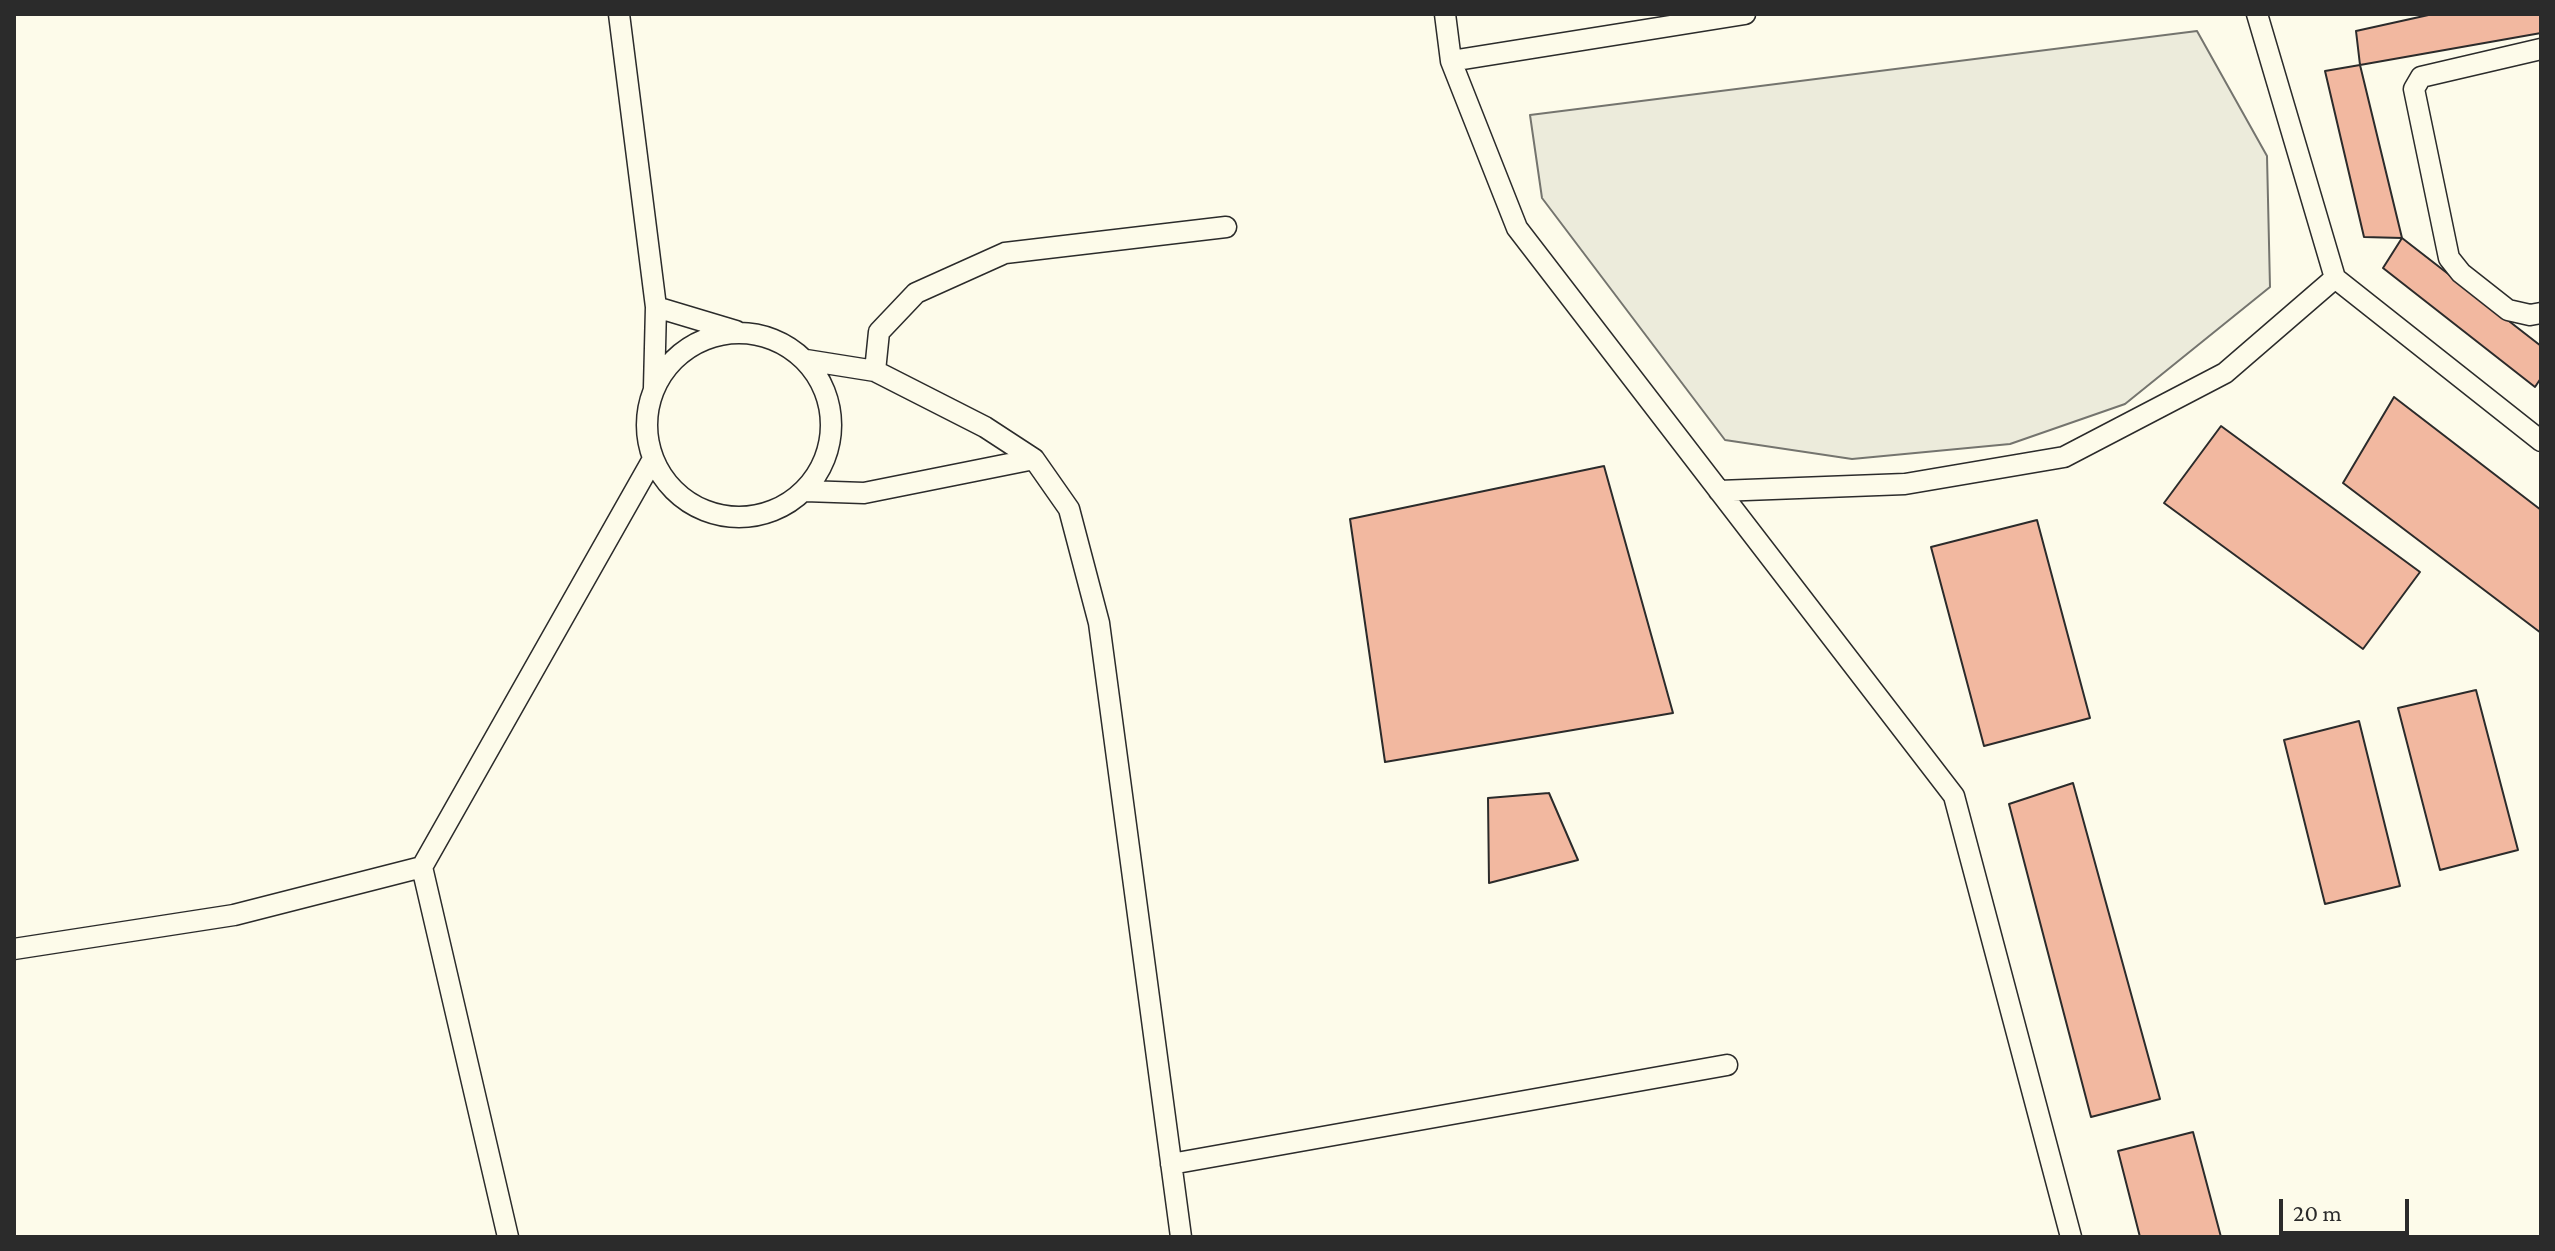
<!DOCTYPE html>
<html>
<head>
<meta charset="utf-8">
<style>
	body { margin:0 }
	#map { position:relative; width:2555px; height:1251px; overflow:hidden; background:#fdfbea; font-family:"Crimson Pro",serif }
	canvas { display:block }
	.frame { position:absolute; inset:0; border:16px solid #2b2b2b; pointer-events:none }
	.scale { position:absolute; left:2279px; top:1199px; width:130px; height:36px; box-sizing:border-box; border:4px solid #2b2b2b; border-top:0; padding-left:10px; font-size:24px; line-height:28px; white-space:nowrap; color:#2b2b2b; -webkit-text-stroke:6px #fdfbea; paint-order:stroke }
</style>
</head>
<body>
<div id="map">
<canvas width="2555" height="1251"></canvas>
<div class="frame"></div>
<div class="scale">20 m</div>
</div>
<script>
const c = document.querySelector('canvas').getContext('2d');
c.lineJoin = 'round';
function fill(path, color) { c.fillStyle = color; c.fill(path, 'evenodd'); }
const poly = rows => new Path2D(rows.map(r => 'M' + r).join(''));
function stroke(path, color, width, dash) { c.strokeStyle = color; c.lineWidth = width; c.lineCap = dash ? 'butt' : 'round'; c.setLineDash(dash || []); c.stroke(path); }
const green = poly([
	[2197,31,2267,156,2270,287,2125,404,2010,444,1852,459,1725,440,1542,198,1530,115,2197,31]
]);
fill(green, '#ecebdb');
stroke(green, '#74746e', 2);
const building = poly([
	[2433,14,2541,14,2541,33,2360,65,2356,31,2433,14],
	[2360,65,2402,238,2364,237,2325,71,2360,65],
	[2402,238,2541,346,2541,378,2535,387,2383,268,2402,238],
	[2394,397,2541,510,2541,633,2343,483,2394,397],
	[2221,426,2420,572,2363,649,2164,503,2221,426],
	[1604,466,1673,713,1385,762,1350,519,1604,466],
	[2037,520,2090,718,1984,746,1931,547,2037,520],
	[2476,690,2518,850,2440,870,2398,708,2476,690],
	[2359,721,2400,886,2325,904,2284,740,2359,721],
	[2073,783,2160,1099,2091,1117,2009,804,2073,783],
	[1549,793,1578,860,1489,883,1488,798,1549,793],
	[2193,1132,2221,1237,2140,1237,2118,1151,2193,1132]
]);
fill(building, '#f2b8a0');
stroke(building, '#2b2b2b', 2);
const service = poly([
	[619,14,656,307,654,388],
	[1445,14,1451,61,1517,228,1954,796,2071,1237],
	[2257,14,2335,278,2541,441],
	[2541,49,2421,77,2414,89,2449,258,2461,273,2508,310,2530,315,2541,313],
	[1451,61,1745,14],
	[656,307,736,331],
	'647 425a92 92 0 1 1 184 0a92 92 0 1 1-184 0Z',
	[806,360,875,371,985,427,1034,459,1069,509,1099,623,1181,1237],
	[875,371,879,332,916,293,1005,253,1226,227],
	[805,491,864,493,1034,459],
	[1719,491,1905,484,2064,457,2225,373,2335,278],
	[14,949,234,915,422,867],
	[1171,1164,1727,1065],
	[508,1237,422,867,653,459]
]);
stroke(service, '#2b2b2b', 23);
stroke(service, '#fdfbea', 20);
</script>
</body>
</html>
